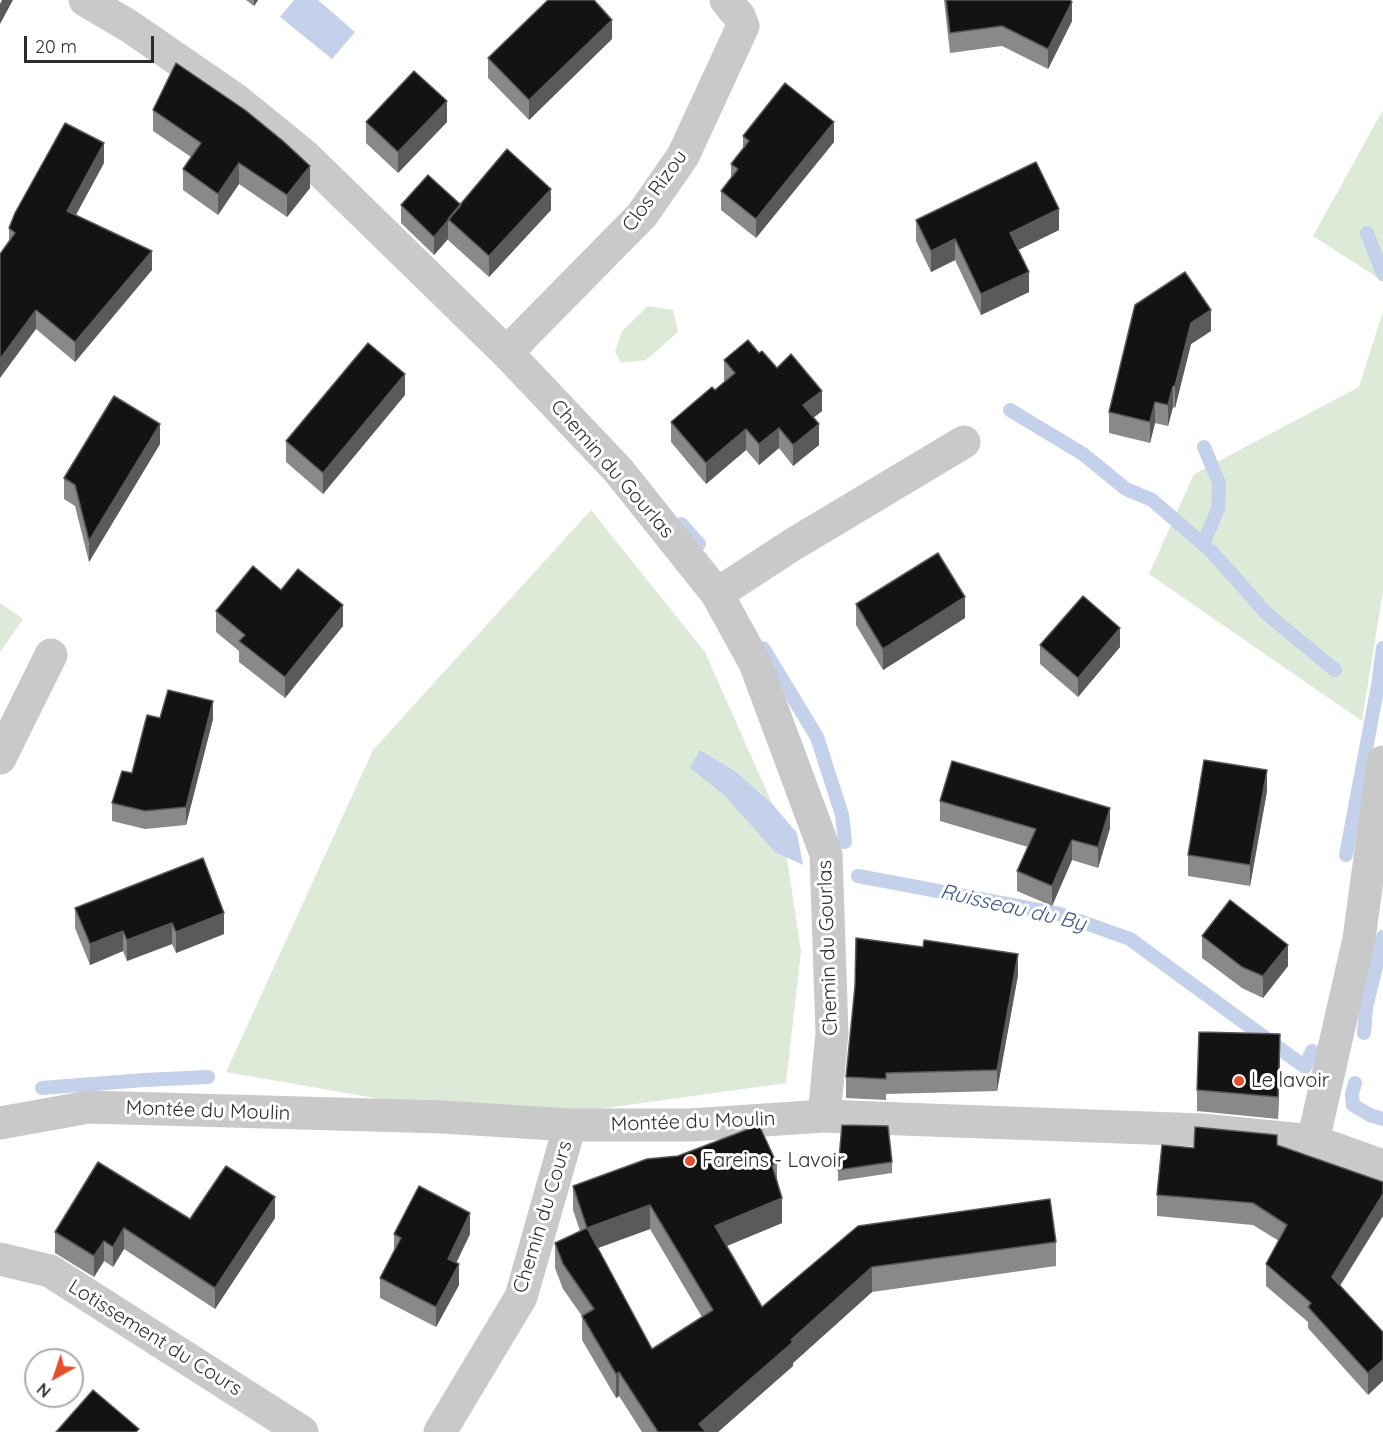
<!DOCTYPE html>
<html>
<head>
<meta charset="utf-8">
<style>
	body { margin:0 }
	#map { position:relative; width:1383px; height:1432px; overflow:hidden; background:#fff; font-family:Quicksand,sans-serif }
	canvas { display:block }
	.north { position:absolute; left:24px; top:1348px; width:60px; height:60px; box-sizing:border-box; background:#fff; border:2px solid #ababab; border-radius:50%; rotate:220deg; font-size:16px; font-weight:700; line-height:24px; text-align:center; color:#2c2c2c }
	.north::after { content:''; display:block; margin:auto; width:21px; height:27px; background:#e74e2a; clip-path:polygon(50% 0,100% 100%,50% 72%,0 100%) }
	.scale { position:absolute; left:24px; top:36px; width:130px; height:27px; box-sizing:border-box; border:3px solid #2c2c2c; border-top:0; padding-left:8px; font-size:18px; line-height:21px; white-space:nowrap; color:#2c2c2c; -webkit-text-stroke:4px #fff; paint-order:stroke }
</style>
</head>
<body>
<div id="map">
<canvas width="1383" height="1432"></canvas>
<div class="north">N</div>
<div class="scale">20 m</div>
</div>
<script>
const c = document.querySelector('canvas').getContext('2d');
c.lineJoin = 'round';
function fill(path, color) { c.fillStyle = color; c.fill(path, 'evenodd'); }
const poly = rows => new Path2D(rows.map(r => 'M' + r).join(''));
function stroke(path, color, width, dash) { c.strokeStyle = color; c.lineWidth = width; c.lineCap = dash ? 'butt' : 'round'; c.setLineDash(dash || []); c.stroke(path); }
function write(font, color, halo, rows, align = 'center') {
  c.font = font + ' Quicksand,sans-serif'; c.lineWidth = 6; c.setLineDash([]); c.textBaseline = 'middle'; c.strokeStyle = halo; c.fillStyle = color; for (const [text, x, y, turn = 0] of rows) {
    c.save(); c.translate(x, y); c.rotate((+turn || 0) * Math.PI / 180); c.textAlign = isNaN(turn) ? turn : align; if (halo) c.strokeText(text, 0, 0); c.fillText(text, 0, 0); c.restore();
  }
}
fill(poly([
	[1383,110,1383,281,1313,236],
	[648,306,673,310,678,332,646,360,621,363,615,352,622,331],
	[1383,311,1383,592,1362,721,1149,574,1194,474,1359,387],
	[591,510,705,652,782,826,801,951,786,1083,578,1112,386,1100,226,1072,373,750],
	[0,603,23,619,0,652]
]), '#ddead8');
fill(poly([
	[294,0,318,0,355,32,332,59,280,17],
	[700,750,736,772,773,805,797,833,803,865,775,852,724,795,690,768]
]), '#c4d1eb');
stroke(poly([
	[1367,233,1383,274],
	[1010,410,1083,454,1126,489,1152,500,1212,552,1267,614,1335,670],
	[681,524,699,544],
	[1203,544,1218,509,1219,483,1204,447],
	[763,648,817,737,842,815,845,842],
	[1346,855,1378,685,1383,648],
	[858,876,1060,914,1130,939,1305,1067,1312,1051],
	[1364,1033,1366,1008,1383,937],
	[1355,1083,1352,1094,1353,1105,1370,1115,1383,1119],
	[42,1088,144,1080,208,1077]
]), '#c4d1eb', 14);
stroke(poly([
	[85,0,129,26,235,99,304,155,508,354,618,470,717,594,755,663,826,854,832,1033,824,1116],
	[508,354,519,340,642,215,683,156,743,26,739,16,726,0],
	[717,594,792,545,964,442],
	[0,758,51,655],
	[0,1123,89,1107,442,1117,570,1125,691,1125,824,1116,901,1119,1202,1130,1313,1141,1383,1166],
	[1313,1141,1359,939,1383,762],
	[0,1259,50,1271,302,1432],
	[440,1432,521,1297,570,1125]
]), '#c9c9c9', 33);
fill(poly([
	[246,0,258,0,254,6],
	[944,0,1070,0,1072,21,1048,69,1002,46,950,53],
	[612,39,529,120,488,78,488,58],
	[153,110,310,188,287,217,239,184,218,215,183,190,183,169,191,157,153,131],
	[366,122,447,122,398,173,366,143],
	[743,136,834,142,756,238,721,210,721,191,731,178,731,164,743,148],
	[104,163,76,215,152,270,75,362,36,329,9,241,9,228],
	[401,205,461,205,551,210,489,277,448,240,448,239,434,255,401,223],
	[916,220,1059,230,1018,250,1029,292,981,315,955,260,931,272,916,241],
	[1135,305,1211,331,1191,344,1175,408,1173,407,1168,426,1155,423,1150,443,1109,433,1109,412],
	[759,353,777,368,822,411,813,418,819,445,793,466,779,448,759,465,746,450,706,484,671,442,671,422,725,382,724,381,724,360],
	[405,395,323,494,286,462,286,441],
	[160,444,89,562,75,506,64,499,64,478],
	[281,590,343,626,285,698,239,662,239,651,216,632,216,611],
	[856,604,965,618,883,670,856,625],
	[1040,645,1120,647,1078,697,1040,664],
	[160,718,213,719,186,825,145,829,112,821,112,803,132,773],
	[1267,791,1250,886,1188,876,1188,855],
	[940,801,1110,828,1098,868,1072,860,1052,906,1017,891,1017,871,1028,847,940,821],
	[203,858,224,934,176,953,172,944,127,961,123,951,90,965,75,928,75,908],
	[1202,936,1288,966,1263,998,1242,988,1202,958],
	[1018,975,997,1091,886,1094,886,1100,846,1098,846,1077],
	[1280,1056,1278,1119,1197,1111,1197,1090],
	[1277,1146,1383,1216,1340,1286,1383,1332,1368,1395,1308,1328,1308,1322,1266,1286,1266,1264,1279,1241,1253,1225,1157,1216,1157,1195,1194,1148],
	[678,1156,777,1164,777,1180,782,1223,726,1246,762,1307,858,1226,1056,1242,1056,1266,872,1292,793,1363,793,1366,718,1432,642,1432,619,1396,616,1398,582,1340,582,1316,563,1289,555,1268,555,1243,580,1231,573,1210,573,1186],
	[650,1229,702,1317,652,1349,598,1248],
	[892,1162,892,1173,838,1181,838,1170],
	[275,1218,215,1309,124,1249,113,1267,104,1261,94,1277,55,1253,55,1232,190,1219],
	[394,1234,470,1234,456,1263,459,1285,436,1327,380,1298,380,1278,394,1250]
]), '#898989');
fill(poly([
	[2,0,13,0,0,24,0,4],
	[254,0,258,0,254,6],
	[1072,2,1072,21,1048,69,1048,49],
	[612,20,612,39,529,120,529,100],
	[447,101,447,122,398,173,398,152],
	[834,122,834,142,756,238,756,219],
	[104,143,104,163,67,231,67,211],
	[239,163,239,184,218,215,218,194],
	[310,166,310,188,287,217,287,195],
	[551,189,551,210,489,277,489,256],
	[1059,209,1059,230,1010,254,1010,233],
	[448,220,448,239,434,255,434,237],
	[955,239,955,260,931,272,931,251],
	[152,251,152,270,75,362,75,342],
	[1029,272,1029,292,981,315,981,294],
	[36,310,36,329,0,378,0,359],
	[1211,310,1211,331,1191,344,1175,408,1175,386,1191,323],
	[405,374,405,395,323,494,323,473],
	[1173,386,1173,407,1168,426,1168,405],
	[822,391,822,411,803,426,803,405],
	[1155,402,1155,423,1150,443,1150,422],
	[160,424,160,444,89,562,89,541],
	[819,424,819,445,793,466,793,445],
	[779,428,779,448,759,465,759,444],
	[746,429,746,450,706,484,706,463],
	[965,597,965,618,883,670,883,649],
	[343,605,343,626,285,698,285,677],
	[1120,628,1120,647,1078,697,1078,678],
	[213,701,213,719,186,825,186,807],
	[1267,770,1267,791,1250,886,1250,865],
	[1110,808,1110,828,1098,868,1098,847],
	[1072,840,1072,860,1052,906,1052,886],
	[224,913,224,934,176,953,176,932],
	[172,923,172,944,127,961,127,940],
	[123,931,123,951,90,965,90,944],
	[1288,945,1288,966,1263,998,1263,976],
	[1018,954,1018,975,997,1091,997,1070],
	[1280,1034,1280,1056,1278,1119,1278,1097],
	[1383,1194,1383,1216,1332,1298,1332,1277],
	[275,1197,275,1218,215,1309,215,1288],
	[782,1198,782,1223,715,1251,715,1226],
	[650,1205,650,1229,587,1252,587,1228],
	[470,1213,470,1234,448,1280,448,1259],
	[124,1228,124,1249,113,1267,113,1247],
	[104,1241,104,1261,94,1277,94,1256],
	[459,1264,459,1285,436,1327,436,1307],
	[872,1267,872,1292,793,1363,793,1366,718,1432,699,1432,699,1424],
	[1383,1360,1383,1381,1368,1395,1368,1373],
	[619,1372,619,1396,616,1398,616,1374]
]), '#5a5a5a');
const building = poly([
	[548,0,594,0,612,20,529,100,488,58,548,0],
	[946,0,1070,0,1072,2,1048,49,1002,26,950,33,946,0],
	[176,63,245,110,283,141,310,166,287,195,239,163,218,194,183,169,201,143,153,110,176,63],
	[414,71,447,101,398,152,366,122,414,71],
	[785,83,834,122,756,219,721,191,738,169,731,164,749,141,743,136,785,83],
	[65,123,104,143,67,211,152,251,75,342,36,310,0,359,0,254,15,233,9,228,15,213,65,123],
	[507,149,551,189,489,256,448,219,507,149],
	[1036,162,1059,209,1010,233,1029,272,981,294,955,239,931,251,916,220,1036,162],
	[428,175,461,205,434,237,401,205,428,175],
	[1185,272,1211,310,1191,323,1175,386,1173,386,1168,405,1155,402,1150,422,1109,412,1135,305,1185,272],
	[748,340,759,353,762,351,777,368,791,354,822,391,803,405,819,424,793,445,779,428,759,444,746,429,706,463,671,422,712,387,715,390,735,373,724,360,748,340],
	[368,343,405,374,323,473,286,441,368,343],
	[114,396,160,424,89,541,75,485,64,478,114,396],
	[938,553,965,597,883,649,856,604,938,553],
	[253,566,281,590,298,569,343,605,285,677,239,641,245,635,216,611,253,566],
	[1083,596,1120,628,1078,678,1040,645,1083,596],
	[168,690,213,701,186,807,145,811,112,803,122,771,132,773,147,715,160,718,168,690],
	[1204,760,1267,770,1250,865,1188,855,1204,760],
	[952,761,1110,808,1098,847,1072,840,1052,886,1017,871,1036,829,940,801,952,761],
	[203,858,224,913,176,932,172,923,127,940,123,931,90,944,75,908,203,858],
	[1230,900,1288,945,1263,976,1242,967,1202,936,1230,900],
	[856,938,923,947,924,940,1018,954,997,1070,886,1073,886,1079,846,1077,855,986,856,938],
	[1199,1032,1280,1034,1278,1097,1197,1090,1199,1032],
	[759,1125,777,1164,772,1165,782,1198,715,1226,762,1307,858,1226,1050,1199,1056,1242,872,1267,791,1340,793,1342,699,1424,706,1432,658,1432,619,1372,616,1374,582,1316,594,1309,563,1264,555,1243,587,1228,573,1186,647,1159,678,1156,759,1125],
	[650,1205,713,1310,652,1349,587,1228,650,1205],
	[842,1125,888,1126,892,1162,838,1170,842,1125],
	[1195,1127,1277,1135,1277,1145,1383,1182,1383,1194,1332,1277,1383,1332,1383,1360,1368,1373,1308,1307,1311,1303,1266,1264,1287,1225,1253,1203,1157,1195,1162,1145,1194,1148,1195,1127],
	[98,1162,190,1219,226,1166,275,1197,215,1288,124,1228,113,1247,104,1241,94,1256,55,1232,98,1162],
	[419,1186,470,1213,448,1259,459,1264,436,1307,380,1278,401,1238,394,1234,419,1186],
	[93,1390,139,1429,136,1432,56,1432,93,1390]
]);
fill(building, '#131313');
stroke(building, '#5a5a5a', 1.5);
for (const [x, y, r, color] of [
	[1239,1081,6,"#e74e2a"],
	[690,1161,6,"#e74e2a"]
]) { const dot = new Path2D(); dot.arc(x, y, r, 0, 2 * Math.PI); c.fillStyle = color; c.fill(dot); stroke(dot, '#fff', 2); }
write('20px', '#2c2c2c', '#fff', [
	["Clos Rizou",655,191,-54],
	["Chemin du Gourlas",612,469,49],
	["Chemin du Gourlas",828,948,-92],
	["Montée du Moulin",208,1111,2],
	["Montée du Moulin",693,1122,-2],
	["Chemin du Cours",543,1217,-73],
	["Lotissement du Cours",155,1338,32]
]);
write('20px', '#2c2c2c', '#fff', [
	["Le lavoir",1251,1081],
	["Fareins - Lavoir",702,1161]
], 'left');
write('italic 21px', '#3a578e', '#fff', [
	["Ruisseau du By",1013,908,13]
]);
</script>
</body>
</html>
